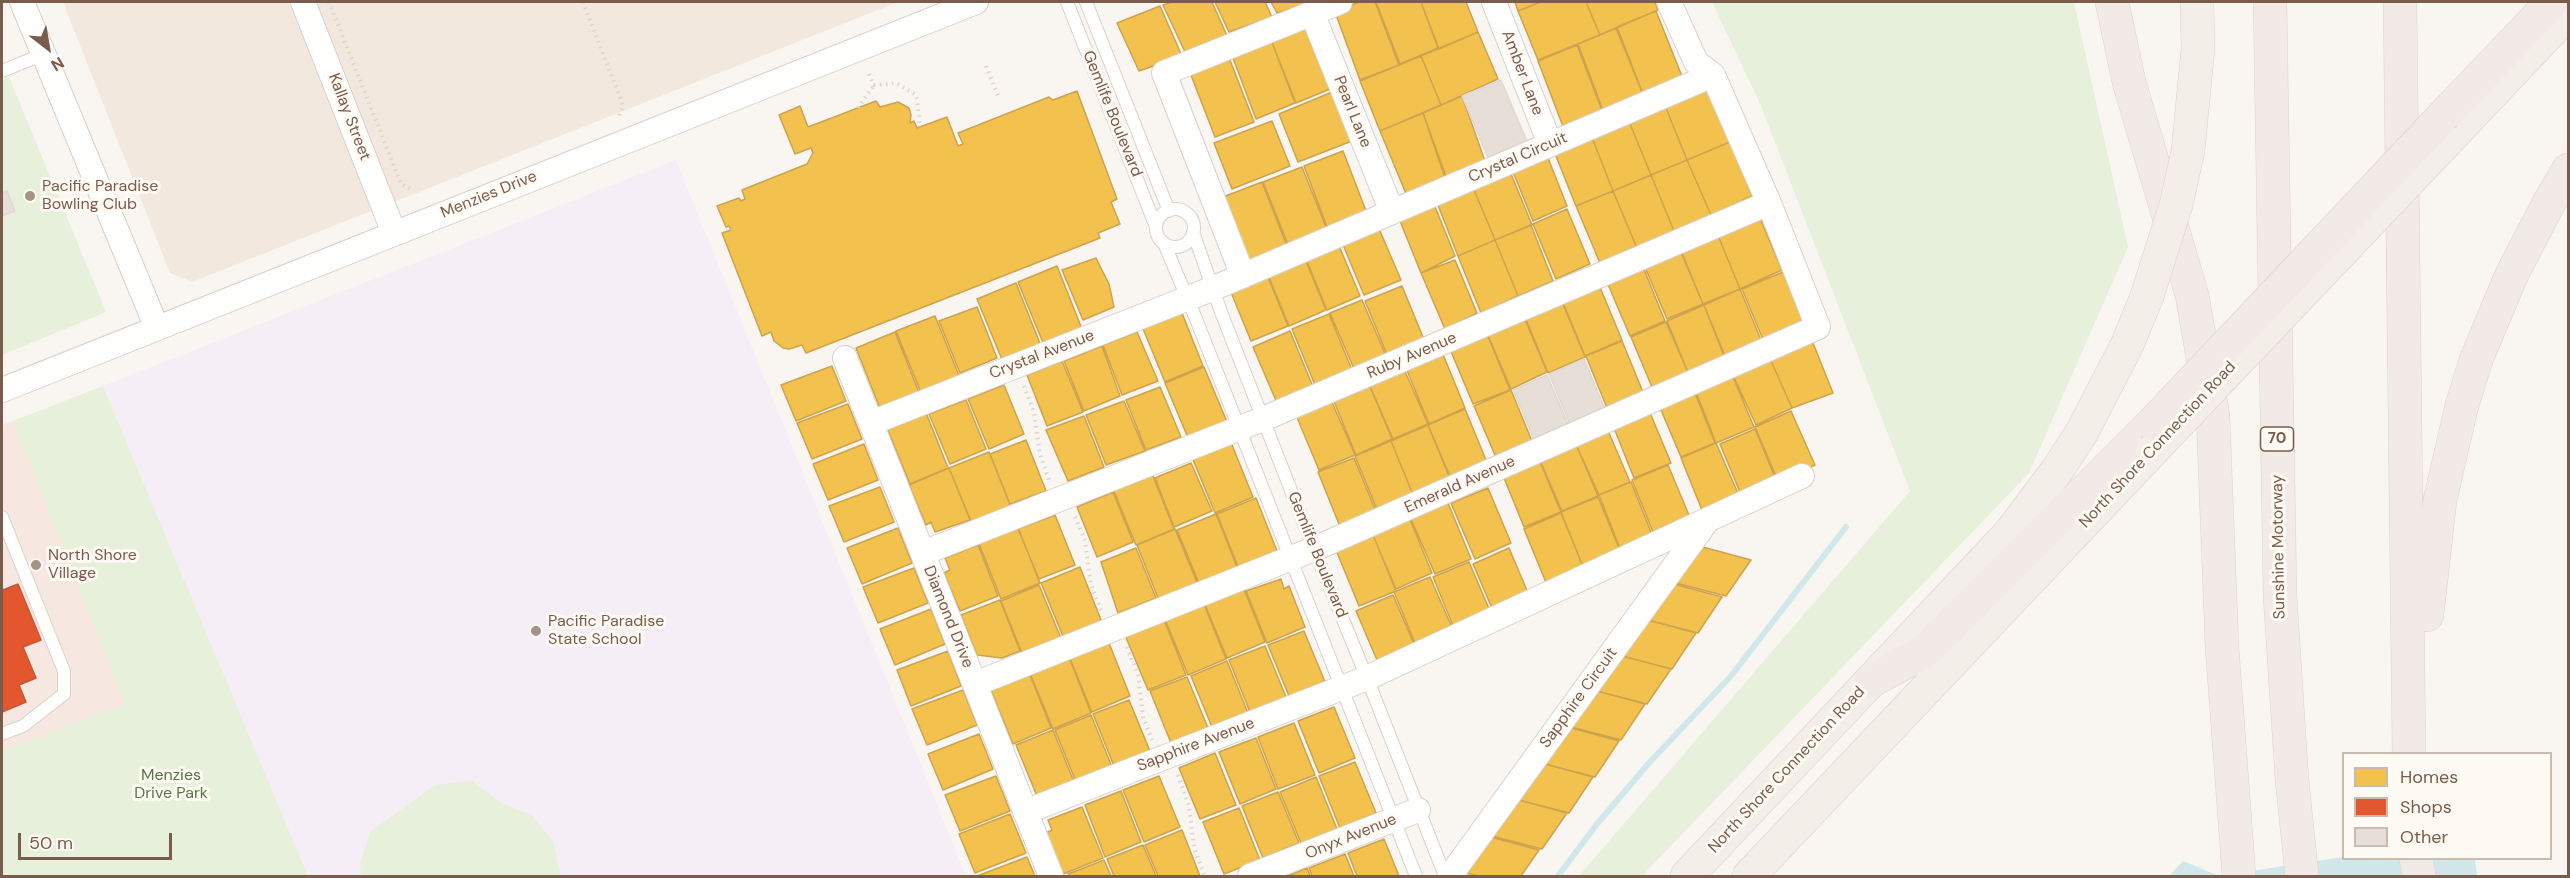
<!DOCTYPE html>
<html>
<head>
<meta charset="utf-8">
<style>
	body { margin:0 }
	#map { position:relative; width:2570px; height:878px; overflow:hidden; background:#f9f5f0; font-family:"DM Sans",sans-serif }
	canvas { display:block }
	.frame { position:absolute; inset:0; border:3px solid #7a5c4d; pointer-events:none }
	.legend { position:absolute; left:2342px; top:752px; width:210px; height:108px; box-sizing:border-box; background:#fffaf3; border:2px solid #cabbb1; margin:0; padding:8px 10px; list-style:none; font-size:18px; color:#7a5c4d }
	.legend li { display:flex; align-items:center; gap:12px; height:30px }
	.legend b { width:30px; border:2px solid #cabbb1 }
	.north { position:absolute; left:18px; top:18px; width:60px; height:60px; -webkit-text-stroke:4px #fffaf3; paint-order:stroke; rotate:149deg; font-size:16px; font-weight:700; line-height:24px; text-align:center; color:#7a5c4d }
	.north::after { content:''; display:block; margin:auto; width:21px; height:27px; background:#7a5c4d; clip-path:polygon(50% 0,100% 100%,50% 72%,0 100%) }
	.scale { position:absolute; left:18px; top:833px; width:154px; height:27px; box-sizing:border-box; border:3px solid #7a5c4d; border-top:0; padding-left:8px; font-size:18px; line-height:21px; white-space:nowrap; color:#7a5c4d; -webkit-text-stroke:4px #fffaf3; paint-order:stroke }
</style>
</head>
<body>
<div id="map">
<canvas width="2570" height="878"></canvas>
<div class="frame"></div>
<ul class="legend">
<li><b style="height:16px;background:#f2c14e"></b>Homes</li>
<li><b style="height:16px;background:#e4572e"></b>Shops</li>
<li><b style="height:16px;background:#e6ded7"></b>Other</li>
</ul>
<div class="north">N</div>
<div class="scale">50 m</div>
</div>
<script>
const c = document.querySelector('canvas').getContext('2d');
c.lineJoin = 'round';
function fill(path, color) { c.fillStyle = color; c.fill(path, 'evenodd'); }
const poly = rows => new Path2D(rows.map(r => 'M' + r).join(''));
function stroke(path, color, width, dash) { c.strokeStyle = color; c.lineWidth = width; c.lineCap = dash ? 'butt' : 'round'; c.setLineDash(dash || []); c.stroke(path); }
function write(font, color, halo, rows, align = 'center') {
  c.font = font + ' "DM Sans",sans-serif'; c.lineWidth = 6; c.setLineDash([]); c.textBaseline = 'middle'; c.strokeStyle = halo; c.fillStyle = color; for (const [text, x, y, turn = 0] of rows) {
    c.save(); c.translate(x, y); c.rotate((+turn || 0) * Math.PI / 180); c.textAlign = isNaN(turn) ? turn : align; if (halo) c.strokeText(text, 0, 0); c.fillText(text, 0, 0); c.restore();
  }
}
fill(poly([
	[63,2,898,2,192,282,170,273]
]), '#f2e8de');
fill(poly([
	[13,421,126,704,2,751,2,425]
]), '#f6e8e1');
fill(poly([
	[676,160,966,876,308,876,103,386]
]), '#f6eef6');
fill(poly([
	[1712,2,2074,2,2128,247,2029,473,1642,876,1579,876,1910,491,1761,106],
	[9,77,106,312,2,355,2,80],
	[103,386,308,876,2,876,2,751,125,704,13,421],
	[472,781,503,804,531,815,553,841,561,876,361,876,360,863,370,832,435,785]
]), '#e7f0db');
fill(poly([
	[2343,857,2475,859,2477,876,2169,876,2183,861,2219,876]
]), '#d0e8ea');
const homes = poly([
	[1172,2,1212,2,1228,38,1185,52,1163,5,1172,2],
	[1215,2,1265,2,1272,17,1229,32,1215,2],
	[1271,2,1312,2,1277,13,1271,2],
	[1359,2,1375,2,1399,65,1360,80,1335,12,1359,2],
	[1376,2,1421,2,1438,48,1400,64,1376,2],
	[1421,2,1466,2,1478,32,1439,49,1421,2],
	[1515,2,1541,2,1518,11,1515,2],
	[1541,2,1586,2,1600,35,1538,60,1518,11,1541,2],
	[1586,2,1655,2,1658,10,1600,35,1586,2],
	[1160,6,1182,56,1139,71,1117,23,1160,6],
	[1656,11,1683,79,1643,94,1617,27,1656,11],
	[1308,19,1335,87,1296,103,1269,35,1308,19],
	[1616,28,1644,97,1604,113,1578,44,1616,28],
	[1478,32,1498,79,1441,105,1421,56,1478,32],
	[1269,35,1295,103,1256,119,1230,50,1269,35],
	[1577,45,1603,113,1564,129,1538,61,1577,45],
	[1228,55,1254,122,1215,137,1189,70,1228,55],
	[1421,56,1441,105,1380,131,1360,81,1421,56],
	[1707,85,1730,142,1687,160,1664,103,1707,85],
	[1337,90,1357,139,1298,162,1279,114,1337,90],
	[1077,91,1117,199,1111,202,1120,224,1098,233,1100,238,806,353,802,345,789,349,783,348,774,341,771,332,762,336,722,233,731,230,729,226,726,227,717,206,739,198,741,201,745,199,742,190,807,164,813,153,811,148,795,154,779,115,800,106,808,127,876,101,880,107,898,102,909,108,911,115,910,123,914,121,917,128,947,117,958,146,963,144,958,133,1049,97,1053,100,1077,91],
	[1462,96,1486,164,1447,179,1423,113,1462,96],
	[1664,103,1687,160,1651,175,1628,119,1664,103],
	[1423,113,1446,181,1407,196,1380,131,1423,113],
	[1628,119,1651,175,1613,191,1591,135,1628,119],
	[1272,121,1290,166,1232,189,1214,143,1272,121],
	[1591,135,1613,191,1576,206,1554,151,1591,135],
	[1730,142,1752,196,1711,215,1687,160,1730,142],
	[1343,151,1368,216,1329,232,1304,166,1343,151],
	[1546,153,1567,206,1533,221,1511,167,1546,153],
	[1687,160,1711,215,1674,231,1651,175,1687,160],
	[1302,167,1328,232,1289,247,1263,182,1302,167],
	[1509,169,1532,225,1495,240,1472,185,1509,169],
	[1651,175,1674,231,1637,248,1613,191,1651,175],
	[1262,182,1288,249,1249,264,1223,197,1262,182],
	[1472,185,1495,240,1458,256,1436,200,1472,185],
	[1613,191,1636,246,1600,263,1576,206,1613,191],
	[1433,202,1455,256,1421,273,1398,216,1433,202],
	[1567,209,1590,264,1556,279,1533,224,1567,209],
	[1759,216,1782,270,1740,289,1717,233,1759,216],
	[1377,224,1401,280,1364,295,1341,240,1377,224],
	[1531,225,1553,281,1518,296,1495,240,1531,225],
	[1717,233,1740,289,1703,304,1680,248,1717,233],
	[1495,240,1518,296,1481,313,1458,256,1495,240],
	[1337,241,1360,296,1327,310,1304,254,1337,241],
	[1680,250,1703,304,1667,319,1644,265,1680,250],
	[1303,254,1326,310,1289,326,1266,270,1303,254],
	[1096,258,1109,284,1114,307,1083,320,1062,270,1096,258],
	[1455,260,1477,313,1445,329,1421,273,1455,260],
	[1057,266,1082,329,1044,345,1018,282,1057,266],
	[1643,267,1665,321,1630,336,1607,282,1643,267],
	[1265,270,1288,326,1251,341,1228,285,1265,270],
	[1783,272,1805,324,1764,342,1742,289,1783,272],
	[1016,283,1041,346,1003,362,977,299,1016,283],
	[1599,285,1622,340,1585,356,1562,300,1599,285],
	[1402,286,1425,342,1388,357,1365,301,1402,286],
	[1740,289,1763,345,1727,361,1704,305,1740,289],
	[1362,300,1386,356,1354,369,1330,313,1362,300],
	[1562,302,1585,357,1548,373,1525,317,1562,302],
	[1178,303,1203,366,1165,382,1139,319,1178,303],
	[1704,305,1726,361,1690,377,1667,321,1704,305],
	[977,307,997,358,960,373,939,321,977,307],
	[1329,314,1352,370,1315,385,1292,329,1329,314],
	[935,316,960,378,922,395,896,331,935,316],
	[1524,317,1547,372,1511,389,1487,333,1524,317],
	[1666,322,1690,377,1654,392,1631,337,1666,322],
	[1290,331,1313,387,1277,403,1253,347,1290,331],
	[895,332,920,395,881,411,856,348,895,332],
	[1137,332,1158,381,1122,395,1103,345,1137,332],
	[1487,334,1510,390,1473,404,1450,349,1487,334],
	[1811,338,1833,393,1792,408,1768,354,1811,338],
	[1622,341,1645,397,1609,413,1586,356,1622,341],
	[1102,346,1120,396,1084,411,1064,361,1102,346],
	[1442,352,1465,408,1429,424,1406,368,1442,352],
	[1768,354,1792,408,1756,425,1731,371,1768,354],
	[1062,361,1083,412,1047,426,1027,375,1062,361],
	[832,366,846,401,796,421,781,385,832,366],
	[1204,367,1230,429,1191,445,1165,383,1204,367],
	[1404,369,1428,424,1393,439,1369,384,1404,369],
	[1731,372,1754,427,1716,443,1694,387,1731,372],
	[1369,384,1392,439,1356,455,1333,399,1369,384],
	[1004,385,1024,434,989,449,968,399,1004,385],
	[1160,387,1181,437,1146,450,1126,400,1160,387],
	[1693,388,1715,443,1681,457,1658,403,1693,388],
	[1511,390,1534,446,1498,462,1474,406,1511,390],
	[966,400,986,449,950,464,929,414,966,400],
	[1331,400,1355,455,1319,470,1296,415,1331,400],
	[1124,401,1145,451,1106,465,1086,415,1124,401],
	[848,404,862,439,812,459,797,423,848,404],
	[923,405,948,468,910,484,884,421,923,405],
	[1648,408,1671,463,1634,478,1612,423,1648,408],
	[1465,409,1488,465,1452,481,1428,425,1465,409],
	[1791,411,1815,465,1778,481,1755,427,1791,411],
	[1084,416,1104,467,1068,481,1046,430,1084,416],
	[1428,425,1451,481,1414,497,1391,441,1428,425],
	[1606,426,1630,482,1599,495,1574,440,1606,426],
	[1755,429,1777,482,1742,497,1720,444,1755,429],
	[1228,435,1253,497,1215,513,1189,450,1228,435],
	[1026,440,1046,491,1010,504,990,454,1026,440],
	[1574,440,1598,496,1562,511,1538,456,1574,440],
	[1391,441,1414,497,1378,512,1355,456,1391,441],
	[1716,443,1740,498,1704,515,1681,458,1716,443],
	[864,444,878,480,828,500,813,464,864,444],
	[989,452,1014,515,975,531,949,468,989,452],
	[1538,457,1561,512,1524,527,1502,473,1538,457],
	[1354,458,1377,514,1341,529,1318,472,1354,458],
	[1191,463,1212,511,1174,527,1155,478,1191,463],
	[1668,465,1691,520,1655,537,1632,480,1668,465],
	[1149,466,1174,529,1136,545,1110,482,1149,466],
	[949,468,970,520,935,532,931,522,926,525,909,485,949,468],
	[1631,482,1653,537,1621,551,1599,495,1631,482],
	[880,487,894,522,844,542,829,506,880,487],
	[1488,488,1511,543,1475,559,1451,503,1488,488],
	[1113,492,1133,542,1097,557,1077,507,1113,492],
	[1598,497,1621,553,1584,569,1561,512,1598,497],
	[1256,498,1281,561,1242,577,1217,514,1256,498],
	[1448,503,1471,559,1435,574,1411,519,1448,503],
	[1561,513,1584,569,1547,585,1524,529,1561,513],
	[1216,514,1241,577,1203,593,1177,530,1216,514],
	[1055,515,1075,565,1039,579,1018,529,1055,515],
	[1409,517,1432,573,1396,589,1372,533,1409,517],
	[1015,520,1040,583,1001,599,976,536,1015,520],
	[898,528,912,563,862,584,847,548,898,528],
	[1175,529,1201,592,1162,608,1137,545,1175,529],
	[1373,535,1396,591,1359,606,1336,550,1373,535],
	[978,545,998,596,960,611,944,573,950,570,945,558,978,545],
	[1699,546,1751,560,1726,596,1672,582,1699,546],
	[1136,548,1156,598,1118,613,1101,562,1136,548],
	[1509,548,1531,600,1495,615,1473,564,1509,548],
	[1469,562,1493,618,1456,633,1433,577,1469,562],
	[1080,567,1105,630,1067,646,1041,583,1080,567],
	[914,568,928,603,878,623,863,587,914,568],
	[1430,577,1454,632,1417,648,1394,592,1430,577],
	[1240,579,1265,642,1227,658,1201,595,1240,579],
	[1281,579,1284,589,1289,586,1305,627,1267,643,1246,591,1281,579],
	[1670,583,1722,597,1698,633,1644,619,1670,583],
	[1039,585,1065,648,1026,663,1001,601,1039,585],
	[1393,595,1417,651,1380,667,1356,611,1393,595],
	[1201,597,1226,659,1188,675,1162,612,1201,597],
	[1000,600,1020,651,1002,658,977,655,961,615,1000,600],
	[931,609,945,644,895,665,880,629,931,609],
	[1161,612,1186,675,1148,690,1122,628,1161,612],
	[1644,619,1696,633,1672,669,1618,655,1644,619],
	[1304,631,1325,682,1289,696,1268,645,1304,631],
	[1105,633,1130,696,1092,712,1066,649,1105,633],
	[1265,646,1286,697,1250,712,1229,660,1265,646],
	[1066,650,1091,713,1053,729,1027,666,1066,650],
	[948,651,961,686,911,706,897,670,948,651],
	[1619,655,1671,669,1647,704,1593,690,1619,655],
	[1227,661,1248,713,1212,727,1191,676,1227,661],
	[1026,665,1051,728,1013,744,987,681,1026,665],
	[1187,677,1208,728,1171,743,1150,691,1187,677],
	[963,690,977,725,927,745,912,709,963,690],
	[1593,690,1645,704,1621,740,1567,726,1593,690],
	[1129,700,1150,751,1114,766,1093,714,1129,700],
	[1334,707,1355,758,1319,773,1298,721,1334,707],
	[1091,715,1112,767,1076,782,1055,730,1091,715],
	[1294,723,1315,775,1278,789,1258,737,1294,723],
	[1568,727,1619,741,1595,777,1541,763,1568,727],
	[1053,730,1074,782,1037,796,1016,745,1053,730],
	[979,734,993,769,943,790,928,754,979,734],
	[1256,738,1276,789,1240,804,1219,752,1256,738],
	[1215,753,1236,805,1200,819,1179,768,1215,753],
	[1355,762,1376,813,1340,828,1319,776,1355,762],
	[1541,763,1593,777,1569,813,1515,799,1541,763],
	[996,776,1010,811,960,831,945,795,996,776],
	[1159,776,1180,827,1144,842,1123,790,1159,776],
	[1316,777,1337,829,1301,843,1280,792,1316,777],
	[1121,791,1141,842,1105,857,1085,805,1121,791],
	[1278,792,1299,843,1263,858,1242,806,1278,792],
	[1515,799,1567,813,1542,849,1488,835,1515,799],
	[1082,807,1103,858,1063,874,1046,833,1052,830,1048,820,1082,807],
	[1239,808,1260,860,1224,874,1203,822,1239,808],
	[1010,814,1026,853,975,873,959,834,1010,814],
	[1182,830,1200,876,1158,876,1145,845,1182,830],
	[1487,836,1539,850,1521,876,1479,876,1461,872,1487,836],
	[1384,839,1399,876,1357,876,1348,853,1384,839],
	[1143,845,1156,876,1114,876,1107,859,1143,845],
	[1345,854,1354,876,1312,876,1309,868,1345,854],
	[1027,857,1035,876,977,876,1027,857],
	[1104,860,1111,876,1069,876,1068,874,1104,860],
	[1307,868,1310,876,1287,876,1307,868]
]);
fill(homes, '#f2c14e');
stroke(homes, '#cea34e', 1.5);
const shops = poly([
	[18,584,41,640,23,647,36,678,19,685,26,702,2,712,2,587,3,590,18,584]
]);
fill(shops, '#e4572e');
stroke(shops, '#c45837', 1.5);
stroke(poly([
	[1558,876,1597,824,1649,763,1731,676,1846,527]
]), '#d0e8ea', 6);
const building = poly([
	[1501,80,1529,146,1490,162,1462,96,1501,80],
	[7,191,15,211,2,216,2,193,7,191],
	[1584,359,1607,414,1572,429,1549,374,1584,359],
	[1547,375,1570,429,1536,444,1513,390,1547,375]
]);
fill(building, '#e6ded7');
stroke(building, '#e2d8d2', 1.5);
const lane = poly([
	[1067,2,1156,227],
	[1086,2,1169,211],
	[2,71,44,54],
	'1156 228a19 19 0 1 1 38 0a19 19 0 1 1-38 0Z',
	[1193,232,1221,312,1314,549,1367,678,1445,876],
	[1164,243,1196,319,1416,876],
	[2,517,64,671,64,694,23,726,2,734]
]);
const street = poly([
	[22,2,157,328],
	[303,2,394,233],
	[1494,2,1550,144],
	[1312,13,1392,212],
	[1243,276,1164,73,1340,2],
	[845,358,1051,876],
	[2,390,976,2],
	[871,423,1214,288,1713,75,1696,62,1669,2],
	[923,553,1263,419,1769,203,1713,75],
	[975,684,1314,549,1818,327,1769,203],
	[1025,812,1367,678,1802,476],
	[1250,876,1418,810],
	[1450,876,1707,521]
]);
const primary = poly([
	[2446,142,2568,13],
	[2188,151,2198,49,2197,2],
	[1687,876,2011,532,2058,469,2082,432,2127,345,2147,296],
	[1749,876,2153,450]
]);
const highway = poly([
	[2112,2,2129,82,2192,295,2213,416,2222,647,2239,876],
	[2270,2,2280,596,2292,780,2302,876],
	[2400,2,2409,754],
	[2445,114,2552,2],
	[2427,615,2440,500,2462,405,2476,360,2512,274,2550,201,2568,170],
	[1871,681,1924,652,2153,423],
	[2416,858,2419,876]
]);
stroke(lane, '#d7d1cb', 14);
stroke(street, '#d7d1cb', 26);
stroke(primary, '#dad1cc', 34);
stroke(highway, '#dad1cc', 34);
stroke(poly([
	[329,2,401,184,414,190],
	[583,2,623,105,619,116],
	[986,66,999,98],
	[869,74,874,85,896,83,915,94,917,99,920,127],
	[858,108,874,85],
	[1024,386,1034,412,1040,455,1050,482],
	[1075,517,1085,541,1091,585,1102,613],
	[1127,647,1138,674,1143,717,1152,740],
	[1178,775,1189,806,1194,848,1205,876]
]), '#dcd5d0', 4, [1.5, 4.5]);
stroke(lane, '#fefefd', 12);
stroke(street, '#fefefd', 24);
stroke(primary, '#f3eee8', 33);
stroke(highway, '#f2eae7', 33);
const primaryBridge = poly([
	[2147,296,2176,205,2188,151],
	[2153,450,2446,142]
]);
const highwayBridge = poly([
	[2153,423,2445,114]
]);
stroke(primaryBridge, '#dad1cc', 34, []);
stroke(highwayBridge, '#dad1cc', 34, []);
stroke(primaryBridge, '#f3eee8', 33);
stroke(highwayBridge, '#f2eae7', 33);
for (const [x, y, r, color] of [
	[30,196,6,"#a69286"],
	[36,565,6,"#a69286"],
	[536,631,6,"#a69286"]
]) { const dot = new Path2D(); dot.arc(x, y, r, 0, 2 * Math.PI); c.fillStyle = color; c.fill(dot); stroke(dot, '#fffaf3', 2); }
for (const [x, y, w] of [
	[2277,439,33]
]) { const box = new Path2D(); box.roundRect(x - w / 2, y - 12, w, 24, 4.5); c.fillStyle = '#fffaf3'; c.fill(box); stroke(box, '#7a5c4d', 1.5); }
write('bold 15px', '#7a5c4d', null, [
	["70",2277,439]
]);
write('16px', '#7a5c4d', '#fffaf3', [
	["Amber Lane",1522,73,69],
	["Pearl Lane",1352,112,68],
	["Gemlife Boulevard",1112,114,68],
	["Kallay Street",349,117,69],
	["Crystal Circuit",1518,158,-23],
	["Menzies Drive",489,195,-22],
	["Crystal Avenue",1042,355,-21],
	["Ruby Avenue",1412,356,-23],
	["North Shore Connection Road",2158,445,-47],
	["Emerald Avenue",1460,485,-24],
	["Sunshine Motorway",2279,547,-91],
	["Gemlife Boulevard",1317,555,68],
	["Diamond Drive",948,617,68],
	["Sapphire Circuit",1579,698,-54],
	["Sapphire Avenue",1196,745,-21],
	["North Shore Connection Road",1787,770,-47],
	["Onyx Avenue",1351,837,-22]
]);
write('16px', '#7a5c4d', '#fffaf3', [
	["Pacific Paradise",42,187],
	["Bowling Club",42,205],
	["North Shore",48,556],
	["Village",48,574],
	["Pacific Paradise",548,622],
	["State School",548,640]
], 'left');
write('16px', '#537a41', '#fffaf3', [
	["Menzies",171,776],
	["Drive Park",171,794]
]);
</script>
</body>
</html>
